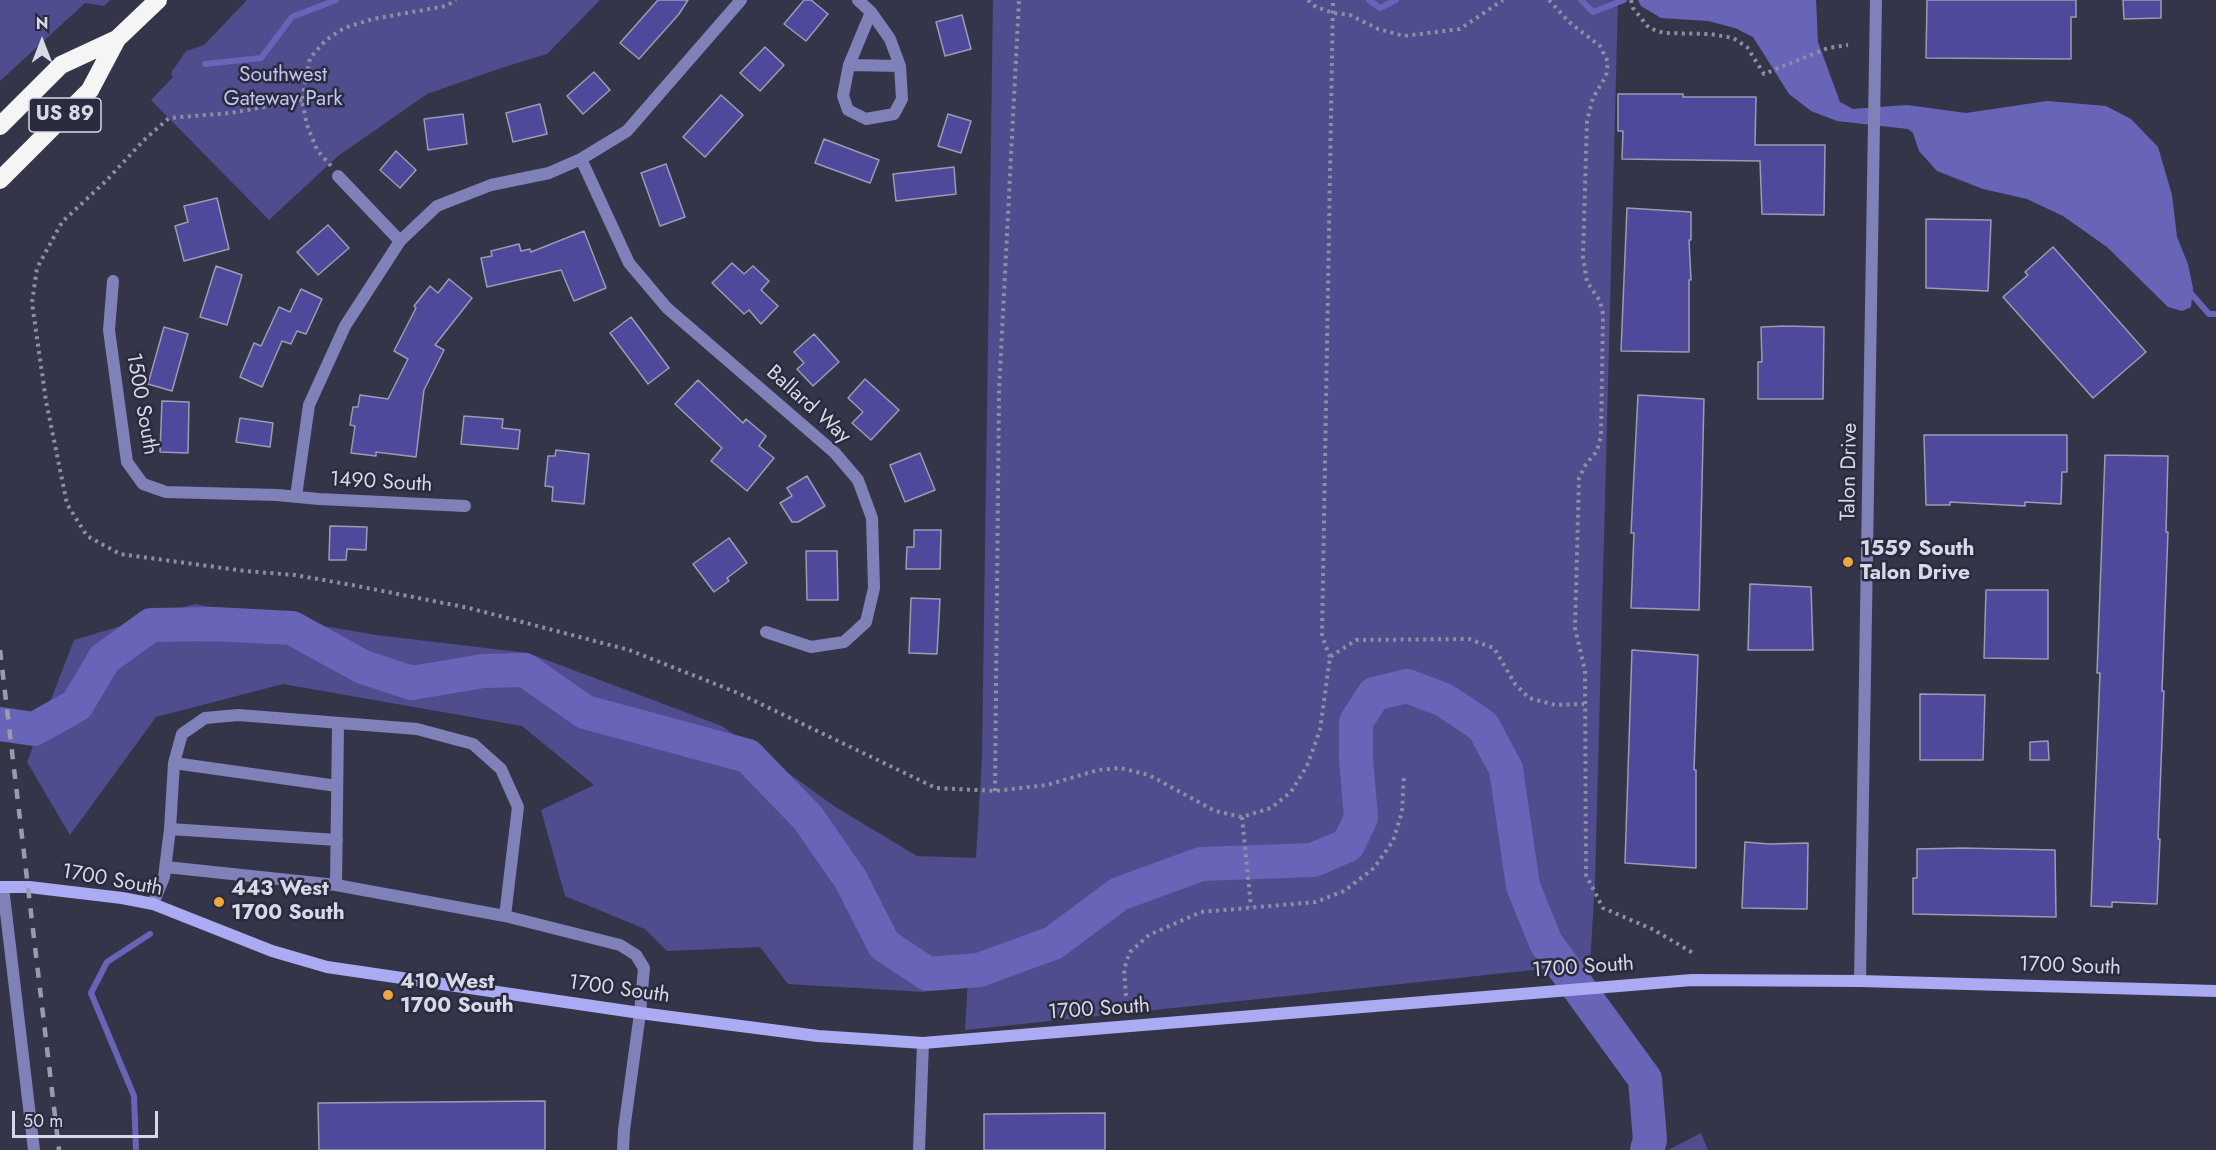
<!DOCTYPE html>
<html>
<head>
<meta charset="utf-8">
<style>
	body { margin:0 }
	#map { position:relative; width:2216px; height:1150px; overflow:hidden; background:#35354a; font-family:Jost,sans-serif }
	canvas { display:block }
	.north { position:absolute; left:12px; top:12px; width:60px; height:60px; -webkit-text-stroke:4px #2b2b3f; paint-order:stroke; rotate:0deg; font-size:16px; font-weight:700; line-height:24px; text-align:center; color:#d8d9e6 }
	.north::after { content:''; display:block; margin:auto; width:21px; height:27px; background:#d8d9e6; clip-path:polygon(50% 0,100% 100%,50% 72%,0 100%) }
	.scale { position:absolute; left:12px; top:1111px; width:146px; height:27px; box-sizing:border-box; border:3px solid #d8d9e6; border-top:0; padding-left:8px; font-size:18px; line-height:21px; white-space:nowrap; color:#d8d9e6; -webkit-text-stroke:4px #2b2b3f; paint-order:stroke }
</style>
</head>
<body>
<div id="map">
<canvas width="2216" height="1150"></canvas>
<div class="north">N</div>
<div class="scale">50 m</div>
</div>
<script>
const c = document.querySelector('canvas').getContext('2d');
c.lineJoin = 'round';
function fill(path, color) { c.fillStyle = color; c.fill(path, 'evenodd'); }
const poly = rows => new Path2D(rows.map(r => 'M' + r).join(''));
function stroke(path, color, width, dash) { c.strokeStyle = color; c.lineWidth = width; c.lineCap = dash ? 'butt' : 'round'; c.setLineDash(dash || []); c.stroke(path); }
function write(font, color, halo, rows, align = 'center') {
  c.font = font + ' Jost,sans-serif'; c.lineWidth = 5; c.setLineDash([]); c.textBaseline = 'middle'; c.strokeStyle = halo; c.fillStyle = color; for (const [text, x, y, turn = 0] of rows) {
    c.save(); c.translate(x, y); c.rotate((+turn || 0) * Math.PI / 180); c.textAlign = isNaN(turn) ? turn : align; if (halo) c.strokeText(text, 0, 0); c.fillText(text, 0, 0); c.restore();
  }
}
fill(poly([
	[0,0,110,0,104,6,85,3,0,81],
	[247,0,600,0,547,54,504,67,427,94,338,156,269,220,151,100,173,77,171,73,186,51,204,45],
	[993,0,1618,0,1595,883,1590,964,965,1030,969,963,925,992,788,984,760,947,667,951,645,929,565,896,541,810,594,785,522,726,283,684,156,717,70,835,27,762,74,640,195,604,376,635,528,653,722,726,837,808,917,856,976,858,982,758],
	[1701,1133,1708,1150,1668,1150]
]), '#4f4d8d');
fill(poly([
	[1638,0,1816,0,1818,42,1840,102,1853,109,1907,105,1966,113,2047,101,2106,106,2131,119,2158,147,2172,195,2177,237,2188,264,2193,288,2191,307,2182,311,2168,307,2107,247,2063,216,2027,199,1983,189,1937,171,1919,151,1913,133,1908,129,1837,121,1811,111,1789,94,1753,37,1735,28,1708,21,1661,18,1641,6]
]), '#6865b9');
stroke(poly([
	[1369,0,1380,8,1396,0],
	[1581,0,1593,12,1624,0],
	[205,64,261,58,292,17,336,0],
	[2188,290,2209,314,2216,314],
	[136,1150,134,1096,91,993,107,962,150,934]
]), '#6865b9', 6);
stroke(poly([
	[0,724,34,729,77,705,104,659,151,625,214,624,292,628,363,667,412,683,483,671,525,670,585,712,748,756,808,818,851,880,884,945,928,974,979,970,1053,943,1119,894,1201,864,1313,860,1348,845,1361,818,1356,758,1356,722,1374,694,1407,686,1444,700,1483,726,1506,769,1523,886,1546,943,1645,1079,1650,1140,1647,1150]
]), '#6865b9', 34);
const building = poly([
	[658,0,688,0,679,14,639,59,620,43,658,0],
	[804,0,811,0,828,14,806,41,784,24,804,0],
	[1927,0,2076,0,2076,17,2071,17,2071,59,1926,58,1927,0],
	[2123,0,2161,0,2161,18,2124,19,2123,0],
	[962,15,971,49,945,56,936,22,962,15],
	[765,47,784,65,760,91,740,73,765,47],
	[594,72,610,90,583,114,567,96,594,72],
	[1618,94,1683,94,1683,97,1756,97,1755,145,1825,145,1824,215,1762,214,1760,161,1622,159,1623,131,1618,131,1618,94],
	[721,95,743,115,705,157,683,137,721,95],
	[540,104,547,134,513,142,506,113,540,104],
	[463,114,467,144,428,150,424,119,463,114],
	[948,114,971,121,961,153,938,146,948,114],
	[824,139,879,160,870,183,815,163,824,139],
	[396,151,416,170,400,188,380,170,396,151],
	[666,164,685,217,660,226,641,173,666,164],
	[954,167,956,194,896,201,893,174,954,167],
	[217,198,229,249,184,261,175,226,188,222,184,206,217,198],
	[1627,208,1691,212,1691,240,1689,240,1691,280,1689,280,1689,352,1621,351,1627,208],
	[1926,219,1991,220,1988,291,1926,288,1926,219],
	[328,225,349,248,318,275,297,252,328,225],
	[584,231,606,288,574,301,561,270,487,287,481,258,492,256,491,251,519,244,521,251,530,249,531,252,584,231],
	[2053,247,2146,352,2093,398,2003,297,2028,275,2025,272,2053,247],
	[732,263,744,274,753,266,769,281,761,290,778,306,761,324,749,310,744,314,712,283,732,263],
	[216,266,242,275,227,325,200,317,216,266],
	[449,279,472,298,435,345,444,350,424,390,416,457,376,452,376,456,351,453,355,426,350,425,353,407,358,407,360,395,388,399,408,359,394,351,416,308,414,306,430,286,438,293,449,279],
	[301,289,322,299,306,334,297,331,291,344,282,341,262,387,240,377,254,343,261,346,279,307,290,312,301,289],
	[631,317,669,368,648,384,610,333,631,317],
	[1784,326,1824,327,1823,399,1758,399,1758,362,1762,362,1761,327,1784,326],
	[164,327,188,334,172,391,148,384,164,327],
	[814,334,839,362,813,386,797,369,804,363,794,352,814,334],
	[865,379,899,410,871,440,852,423,863,412,848,398,865,379],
	[698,380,743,423,746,419,766,436,759,446,774,458,747,491,711,461,722,448,675,404,698,380],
	[1638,395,1704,399,1699,610,1631,608,1634,533,1631,533,1638,395],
	[162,401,189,402,188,453,160,452,162,401],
	[464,416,503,419,502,428,520,430,518,449,461,444,464,416],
	[240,418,273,423,270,447,236,442,240,418],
	[1924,435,2067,435,2067,472,2062,472,2061,504,2025,502,2025,506,1950,502,1950,505,1926,505,1924,435],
	[556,450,589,454,584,504,552,501,553,487,545,486,548,456,555,456,556,450],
	[920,453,935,490,905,502,890,465,920,453],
	[2105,455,2168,456,2166,532,2168,532,2162,691,2164,691,2158,839,2160,839,2157,904,2112,902,2112,907,2091,906,2100,673,2097,673,2105,455],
	[807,476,825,506,798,522,792,522,780,503,792,496,787,488,807,476],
	[330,526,367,527,366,550,347,549,346,560,329,560,330,526],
	[914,530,941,530,940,569,906,569,907,547,914,547,914,530],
	[729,538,747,563,727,578,729,581,714,592,693,564,729,538],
	[806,551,837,551,838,600,807,600,806,551],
	[1750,584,1811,587,1813,650,1748,650,1750,584],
	[1986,590,2048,590,2048,659,1984,658,1986,590],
	[911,598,940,599,937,654,909,653,911,598],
	[1632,650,1698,655,1694,770,1696,770,1696,868,1625,863,1632,650],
	[1920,694,1985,695,1983,760,1920,760,1920,694],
	[2048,741,2049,760,2030,760,2030,742,2048,741],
	[1745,842,1769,844,1808,843,1807,909,1742,908,1745,842],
	[1962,848,2055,850,2056,917,1913,914,1913,878,1917,878,1917,849,1962,848],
	[545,1101,545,1150,319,1150,318,1103,545,1101],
	[1105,1113,1105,1150,984,1150,984,1114,1105,1113]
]);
fill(building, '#4e499a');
stroke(building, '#9a9cb4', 1.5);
stroke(poly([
	[1308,0,1316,7,1333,13,1350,15,1378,29,1404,36,1460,29,1503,0],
	[1549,0,1569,22,1600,46,1608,62,1606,76,1593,98,1587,121,1583,257,1587,282,1600,301,1603,314,1601,436,1597,451,1586,464,1579,478,1575,628,1585,671,1586,875,1603,908,1652,929,1695,954],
	[1631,0,1633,8,1649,28,1664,33,1710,34,1733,38,1747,47,1764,74,1828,48,1848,45],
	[302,100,231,113,169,118,143,141,106,181,62,222,37,268,32,303,46,401,67,504,87,536,120,554,245,571,295,575,352,585,469,608,629,650,738,693,936,788,995,791,1047,785,1098,770,1120,768,1149,775,1215,811,1242,817,1271,808,1291,792,1307,766,1320,730,1330,657,1356,640,1469,639,1494,648,1515,684,1529,698,1555,705,1584,704],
	[331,166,317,150,307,125,302,100,310,58,326,40,344,28,373,19,446,6,456,0],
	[1330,657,1322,636,1333,0],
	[995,791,999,391,1019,0],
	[1242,817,1251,907],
	[1126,996,1124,969,1130,952,1149,935,1201,912,1316,902,1344,891,1374,868,1393,841,1402,812,1404,774]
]), '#8d8e9f', 4, [3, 4.5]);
stroke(poly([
	[174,763,337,786],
	[170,829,337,840],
	[166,867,336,885,505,916,620,945,636,955,644,968,640,1013],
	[336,885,338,724],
	[3,887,34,1150],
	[153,904,164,877,170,829,174,763,182,734,205,718,238,715,417,729,473,744,501,769,518,807,505,916],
	[919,1150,923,1043]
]), '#8081b9', 12);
stroke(poly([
	[858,0,871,12,890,39,900,66,902,99,894,114,866,119,848,110,843,96,849,65,871,12],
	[849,65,900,66],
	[581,159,629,263,667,308,835,453,858,480,872,518,874,588,866,622,844,642,811,647,766,632],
	[338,176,400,241],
	[113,281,109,330,127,462,143,484,166,492,277,495,319,499,465,506],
	[296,496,309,405,345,326,400,241,437,206,491,185,549,173,581,159,627,131,741,0],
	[1860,981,1876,0],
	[623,1150,624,1130,640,1013]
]), '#8081b9', 12);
stroke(poly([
	[0,887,29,887,122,898,153,904,272,951,327,967,640,1013,818,1036,923,1043,1692,980,1860,981,2216,991]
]), '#aaabf3', 12);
stroke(poly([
	[0,126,61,65,117,39],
	[0,180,90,90,117,39,158,0]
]), '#f5f5f5', 18);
stroke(poly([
	[0,650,59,1150]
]), '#9a9bab', 4.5, [10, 10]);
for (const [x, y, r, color] of [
	[1848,562,6,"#efa73d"],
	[219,902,6,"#efa73d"],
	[388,995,6,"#efa73d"]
]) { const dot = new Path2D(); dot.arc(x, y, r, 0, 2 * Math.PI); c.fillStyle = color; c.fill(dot); stroke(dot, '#2b2b3f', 2); }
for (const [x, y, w] of [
	[65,115,72]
]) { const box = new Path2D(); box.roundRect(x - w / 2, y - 17, w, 34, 4.5); c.fillStyle = '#2b2b3f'; c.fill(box); stroke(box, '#d8d9e6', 1.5); }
write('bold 20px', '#d8d9e6', null, [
	["US 89",65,115]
]);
write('21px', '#c2c4f1', '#2b2b3f', [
	["Southwest",283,76],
	["Gateway Park",283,100]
]);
write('21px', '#d8d9e6', '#2b2b3f', [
	["1500 South",141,404,80],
	["Ballard Way",808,405,42],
	["Talon Drive",1850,472,-89],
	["1490 South",381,483,3],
	["1700 South",112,881,10],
	["1700 South",2070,967,2],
	["1700 South",1583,968,-4],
	["1700 South",619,990,8],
	["1700 South",1099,1010,-4]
]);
write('bold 21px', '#d8d9e6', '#2b2b3f', [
	["1559 South",1860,550],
	["Talon Drive",1860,574],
	["443 West",231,890],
	["1700 South",231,914],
	["410 West",400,983],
	["1700 South",400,1007]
], 'left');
</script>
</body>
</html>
